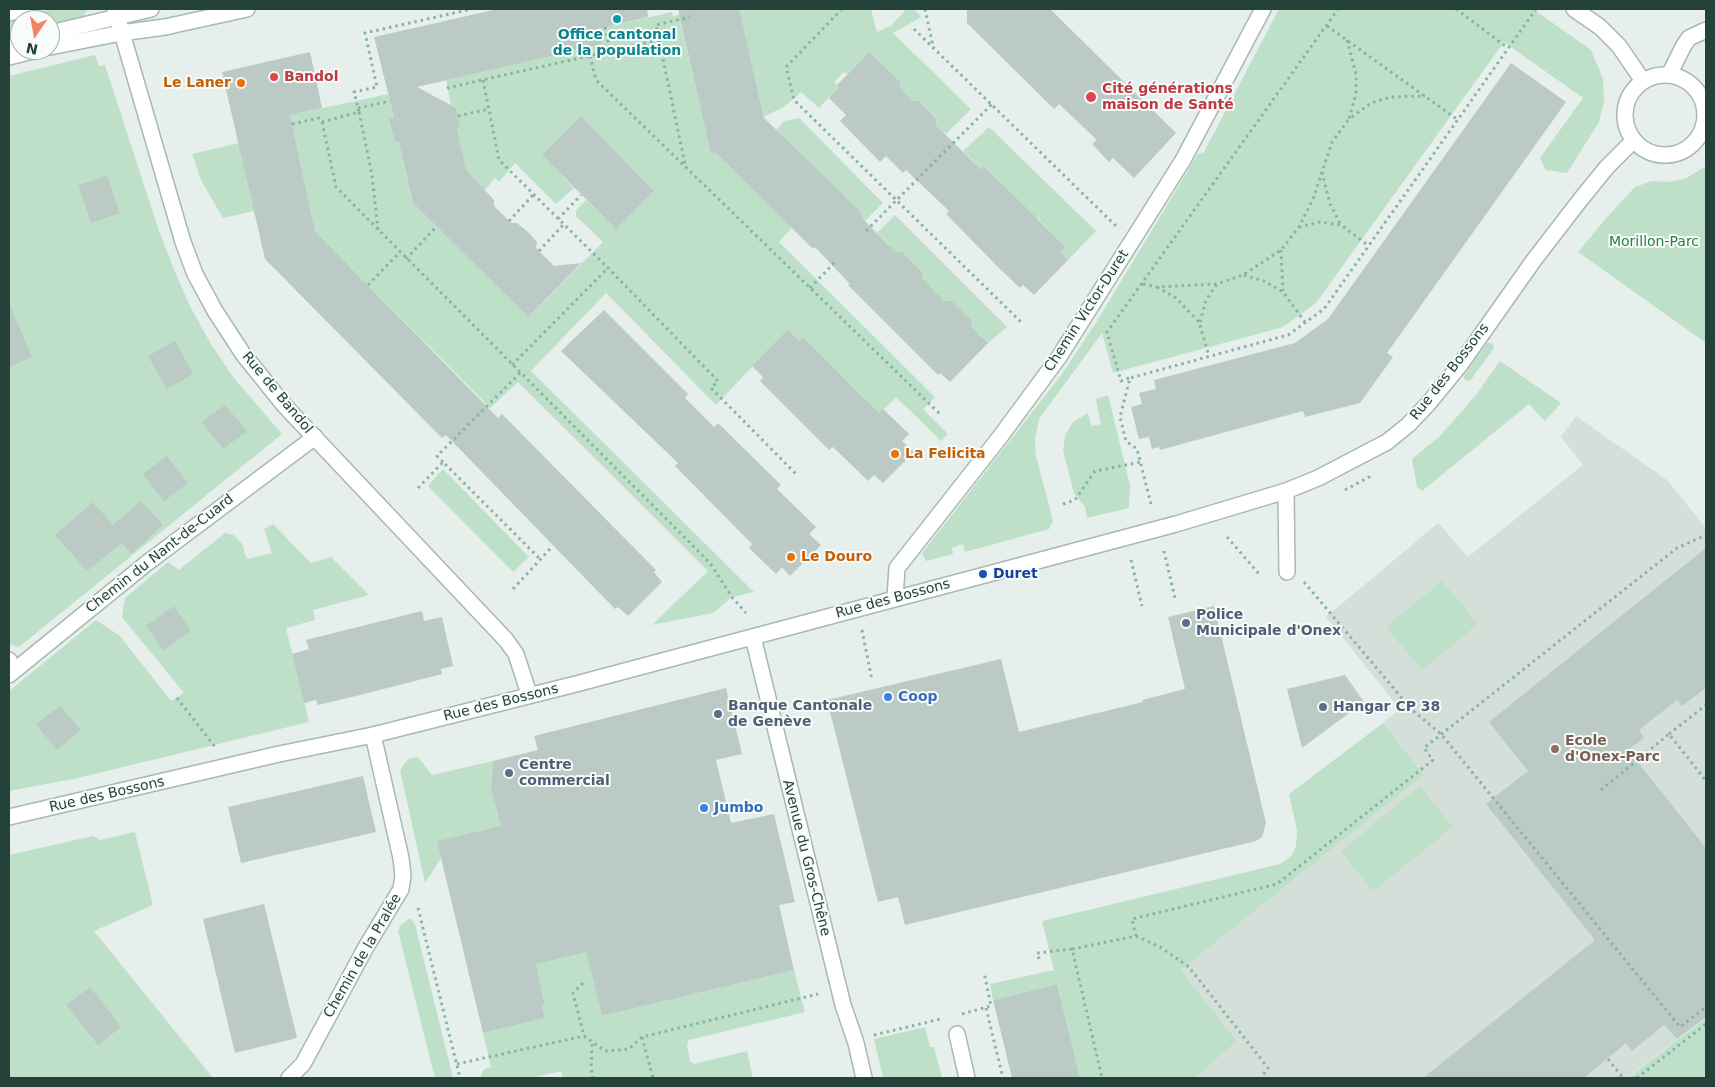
<!DOCTYPE html>
<html>
<head>
<meta charset="utf-8">
<style>
	body { margin:0 }
	#map { position:relative; width:1715px; height:1087px; overflow:hidden; background:#e6efeb; font-family:"DejaVu Sans",sans-serif }
	canvas { display:block }
	.frame { position:absolute; inset:0; border:10px solid #24423a; pointer-events:none }
	.north { position:absolute; left:10px; top:10px; width:50px; height:50px; box-sizing:border-box; background:#f7fbf9; border:1px solid #a3b1ad; border-radius:50%; rotate:192deg; font-size:14px; font-weight:700; line-height:20px; text-align:center; color:#24423a }
	.north::after { content:''; display:block; margin:auto; width:18px; height:22px; background:#f4845f; clip-path:polygon(50% 0,100% 100%,50% 72%,0 100%) }
</style>
</head>
<body>
<div id="map">
<canvas width="1715" height="1087"></canvas>
<div class="frame"></div>
<div class="north">N</div>
</div>
<script>
const c = document.querySelector('canvas').getContext('2d');
c.lineJoin = 'round';
function fill(path, color) { c.fillStyle = color; c.fill(path, 'evenodd'); }
const poly = rows => new Path2D(rows.map(r => 'M' + r).join(''));
function stroke(path, color, width, dash) { c.strokeStyle = color; c.lineWidth = width; c.lineCap = dash ? 'butt' : 'round'; c.setLineDash(dash || []); c.stroke(path); }
function write(font, color, halo, rows, align = 'center') {
  c.font = font + ' "DejaVu Sans",sans-serif'; c.lineWidth = 4; c.setLineDash([]); c.textBaseline = 'middle'; c.strokeStyle = halo; c.fillStyle = color; for (const [text, x, y, turn = 0] of rows) {
    c.save(); c.translate(x, y); c.rotate((+turn || 0) * Math.PI / 180); c.textAlign = isNaN(turn) ? turn : align; if (halo) c.strokeText(text, 0, 0); c.fillText(text, 0, 0); c.restore();
  }
}
fill(poly([
	[1576,416,1667,480,1706,528,1706,1017,1627,1078,1195,1078,1237,1041,1181,970,1424,775,1383,723,1400,709,1326,617,1438,523,1468,557,1583,465,1561,437]
]), '#d4dfda');
fill(poly([
	[52,9,86,9,87,11,81,19,50,26,50,20,20,20,20,33,9,36,9,19],
	[743,9,871,9,877,32,892,25,906,9,914,9,921,17,893,33,971,109,946,134,936,125,936,117,919,101,913,101,900,88,900,82,866,55,847,74,844,72,834,82,839,87,819,108,801,92,785,106,764,117,739,11],
	[1279,9,1533,9,1591,50,1603,79,1604,102,1599,122,1567,173,1546,170,1540,158,1583,98,1504,42,1316,303,1283,327,1113,373,1102,333,1039,419,1035,440,1036,456,1053,521,1049,529,965,552,963,544,952,548,953,554,926,561,922,553,1062,374,1097,321,1198,154,1204,152],
	[672,12,673,16,689,12,681,24,711,153,724,151,726,163,792,228,779,242,935,397,923,409,948,434,941,441,896,397,876,417,866,399,842,376,803,337,799,341,788,329,716,405,606,293,531,371,754,592,732,597,713,613,652,625,708,571,518,382,490,408,315,231,290,115,388,94,394,117,389,119,395,142,399,142,413,203,528,317,603,242,576,216,576,210,586,200,616,228,654,191,581,116,543,155,574,188,556,204,515,163,499,182,495,178,482,193,462,174,462,152,457,129,460,124,456,108,451,105,446,80,601,44,598,29],
	[95,55,99,66,105,65,158,228,175,272,190,306,211,344,233,377,282,434,19,647,9,644,9,76],
	[799,118,883,203,862,224,861,212,844,195,838,196,833,186,776,130,784,121],
	[989,127,1096,231,1068,260,1060,252,1066,247,1037,217,1031,223,1011,193,985,166,979,172,974,166,976,164,963,151],
	[239,143,254,211,223,218,201,180,192,154],
	[1706,166,1706,343,1578,252,1608,216,1635,187,1652,181,1666,182,1685,179],
	[895,215,1007,327,988,343,978,333,972,339,971,321,952,301,945,301,939,307,933,301,938,295,929,285,917,284,922,278,922,272,902,252,895,252,889,257,889,245,877,233],
	[1487,343,1492,343,1494,348,1470,381,1465,380,1464,376],
	[1500,361,1561,403,1545,421,1529,404,1422,491,1417,487,1412,459,1440,436,1476,395],
	[1108,395,1130,485,1129,508,1087,518,1085,507,1074,493,1063,451,1065,436,1073,422,1088,413,1091,426,1101,424,1096,399],
	[443,469,529,557,513,572,428,486],
	[273,524,311,563,331,557,369,595,313,610,315,620,286,628,309,722,78,778,9,791,9,691,96,620,120,636,171,701,184,693,122,617,125,598,168,562,179,570,225,533,234,535,242,544,247,559,272,553,264,529],
	[1442,581,1478,624,1422,670,1386,627],
	[1383,723,1424,775,1181,970,1237,1041,1195,1078,1080,1078,1057,984,993,1000,990,984,1054,970,1042,921,1280,864,1291,856,1296,846,1297,830,1289,794],
	[418,757,432,775,493,761,491,787,586,952,602,1016,794,970,805,1012,689,1040,687,1045,690,1061,694,1064,747,1051,753,1078,563,1078,561,1071,532,1078,480,1078,484,1069,491,1067,483,1033,545,1018,542,1006,545,1004,526,921,489,829,438,841,441,858,425,883,400,770,408,759],
	[1420,786,1453,827,1373,891,1341,851],
	[135,832,153,905,94,931,213,1078,9,1078,9,855,93,836,100,840],
	[410,918,415,924,453,1078,435,1078,398,931,401,925],
	[1706,1018,1706,1078,1628,1078],
	[925,1027,930,1047,934,1047,942,1078,883,1078,874,1039]
]), '#bfe0c8');
fill(poly([
	[498,9,647,9,648,17,598,29,602,44,417,87,456,108,460,124,457,129,466,170,494,200,494,206,511,223,517,223,528,232,537,242,536,248,554,266,581,263,528,317,413,203,399,142,395,142,389,119,394,117,374,37],
	[678,9,739,9,764,118,861,212,862,218,895,252,902,252,922,272,922,278,944,301,952,301,972,321,971,327,988,343,950,382,940,373,938,375,848,285,850,284,815,247,813,249,716,153,711,154],
	[967,9,1050,9,1176,133,1134,178,1113,158,1109,162,1092,144,1097,140,1059,104,1054,109,967,23],
	[310,52,322,108,290,115,315,231,498,418,502,414,656,570,654,572,662,582,628,616,618,607,615,609,446,435,442,438,265,259,222,72],
	[869,52,900,82,900,88,913,101,919,101,936,118,936,125,981,170,984,166,1066,247,1060,252,1068,260,1034,295,1023,285,1020,288,1000,269,946,214,949,211,906,170,903,173,886,156,880,162,840,121,846,115,829,98,839,87,837,85],
	[1511,63,1566,102,1387,353,1393,357,1360,403,1305,417,1303,411,1160,450,1159,447,1152,449,1149,437,1139,439,1131,407,1142,404,1139,393,1156,389,1154,380,1295,343,1328,319],
	[581,116,654,191,616,229,542,155],
	[107,176,120,213,91,223,78,185],
	[9,303,32,357,9,367],
	[604,310,688,394,685,398,714,427,718,423,781,485,777,489,816,527,809,534,821,545,790,576,782,567,776,574,749,548,752,544,675,466,678,463,561,351],
	[788,329,799,341,803,337,879,413,883,409,909,434,902,441,914,452,883,483,874,475,868,481,833,447,829,450,760,381,763,377,752,366],
	[175,341,193,374,167,389,148,356],
	[225,405,247,431,223,449,202,422],
	[167,456,188,483,164,501,143,474],
	[141,501,163,525,131,554,122,543,87,571,55,535,93,502,113,525],
	[1706,548,1706,688,1682,706,1677,700,1639,730,1644,738,1628,750,1706,848,1706,1017,1677,1039,1664,1025,1632,1051,1626,1043,1584,1078,1423,1078,1595,940,1486,804,1528,771,1489,722],
	[174,606,191,631,163,650,146,626],
	[1214,606,1266,823,1262,837,1256,841,905,925,898,897,878,902,827,700,1001,659,1019,732,1143,702,1142,700,1185,689,1168,617],
	[422,611,424,621,442,617,453,666,441,669,442,674,364,694,318,705,316,700,304,703,292,654,309,649,306,640],
	[1345,675,1364,702,1302,748,1287,689],
	[726,688,742,754,716,760,731,823,774,814,795,902,779,905,794,970,602,1016,586,952,536,964,545,1005,542,1006,545,1018,483,1033,437,841,501,826,491,787,493,761,538,750,534,736],
	[60,706,81,730,57,750,36,724],
	[363,776,376,832,241,863,228,807],
	[264,904,297,1038,235,1053,203,919],
	[1057,984,1080,1078,1012,1078,993,1000],
	[90,987,121,1027,98,1045,66,1005]
]), '#bbcac4');
const service = poly([
	[9,13,27,9],
	[50,33,151,9],
	[9,42,20,40],
	[1669,75,1684,45,1689,38,1706,30],
	[1286,491,1287,572],
	[9,660,14,670],
	[957,1034,967,1078]
]);
const minor = poly([
	[895,598,897,568,1000,437,1059,357,1183,160,1263,9],
	[753,637,843,1005,856,1043,864,1078],
	[9,675,147,563,315,437],
	[289,1078,303,1064,366,947,401,889,403,876,401,858,373,735]
]);
const tertiary = poly([
	[115,9,183,242,195,274,215,311,243,354,284,405,506,640,516,654,529,694],
	[1574,9,1600,27,1619,46,1643,81],
	'1625 115a40 40 0 1 1 80 0a40 40 0 1 1-80 0Z',
	[9,817,279,754,373,735,576,684,1176,524,1286,491,1318,478,1387,442,1408,425,1428,404,1460,365,1534,260,1581,199,1607,167,1633,141]
]);
const secondary = poly([
	[50,47,121,33,165,27,247,9],
	[9,57,37,50]
]);
stroke(service, '#a8b8b2', 18);
stroke(minor, '#a8b8b2', 18);
stroke(tertiary, '#a8b8b2', 18);
stroke(secondary, '#a4bbb3', 18);
stroke(poly([
	[842,9,786,67,794,100,1022,323],
	[925,9,933,46],
	[1456,9,1508,48],
	[1327,26,1458,120],
	[605,27,610,52],
	[914,29,1117,227],
	[659,40,685,164],
	[1347,40,1356,74,1356,94,1349,119,1371,103,1391,97,1425,96],
	[590,56,596,80,942,416],
	[483,80,499,160,608,268,718,381,711,388,797,475],
	[447,88,659,40,656,25,690,17],
	[358,108,390,101],
	[359,112,372,175,378,230],
	[458,116,489,109],
	[322,122,336,187,710,563,732,597,746,613],
	[292,124,319,118,322,122,359,112,354,92,377,87,365,33,472,9],
	[1322,172,1330,204,1341,225],
	[558,219,581,195],
	[509,221,534,194],
	[1299,227,1320,222,1341,225,1369,246],
	[866,231,992,104],
	[1281,250,1283,291],
	[539,251,564,224],
	[406,259,437,226],
	[1244,275,1264,281,1283,292,1305,322],
	[1143,284,1156,287,1217,284,1243,275,1281,250,1299,227,1313,199,1332,142,1349,119],
	[368,285,400,252],
	[1157,287,1176,298,1199,322,1209,356],
	[810,288,835,262],
	[1200,322,1206,300,1217,284],
	[512,365,608,268],
	[1129,378,1121,381,1107,332,1338,9],
	[443,462,437,456,520,373],
	[418,488,443,462,541,560],
	[1345,490,1373,475],
	[1063,504,1075,500,1095,471,1141,462],
	[1151,504,1137,449,1126,441,1120,417,1130,378,1288,335,1324,309,1536,9],
	[1227,537,1259,574],
	[1164,551,1175,598],
	[1131,560,1142,606],
	[1304,582,1412,710,1441,734,1680,1027,1706,1007],
	[513,589,550,549],
	[862,630,872,680],
	[177,698,215,747],
	[1669,734,1706,705],
	[1601,790,1669,734,1706,781],
	[418,908,460,1078],
	[1136,936,1160,947,1189,967,1268,1068,1261,1078],
	[1072,949,1136,936,1132,919,1277,884,1433,760,1424,748,1677,548,1706,535],
	[1039,959,1037,953,1072,949,1102,1078],
	[583,983,573,993,584,1036],
	[986,1008,1003,1078],
	[962,1014,991,1006,984,972],
	[874,1035,941,1019],
	[642,1037,653,1078],
	[592,1044,591,1068,593,1078],
	[1608,1059,1623,1078],
	[457,1064,584,1036,605,1051,629,1049,642,1037,818,994],
	[1637,1078,1706,1024]
]), '#86b3a5', 3, [2.5, 4]);
stroke(service, '#fff', 15);
stroke(minor, '#fff', 15);
stroke(tertiary, '#fff', 15);
stroke(secondary, '#fff', 15);
for (const [x, y, r, color] of [
	[617,19,5,"#0f9aa8"],
	[274,77,5,"#e0444e"],
	[241,83,5,"#e8710a"],
	[1091,97,6,"#e0444e"],
	[895,454,5,"#e8710a"],
	[791,557,5,"#e8710a"],
	[983,574,5,"#1a4fb4"],
	[1186,623,5,"#5c6f8a"],
	[888,697,5,"#3f7fe0"],
	[1323,707,5,"#5c6f8a"],
	[718,714,5,"#5c6f8a"],
	[1555,749,5,"#8d6e63"],
	[509,773,5,"#5c6f8a"],
	[704,808,5,"#3f7fe0"]
]) { const dot = new Path2D(); dot.arc(x, y, r, 0, 2 * Math.PI); c.fillStyle = color; c.fill(dot); stroke(dot, '#f7fbf9', 2); }
write('bold 14px', '#0d838f', '#f7fbf9', [
	["Office cantonal",617,35],
	["de la population",617,51]
]);
write('bold 14px', '#be3a42', '#f7fbf9', [
	["Bandol",284,77],
	["Cité générations",1102,89],
	["maison de Santé",1102,105]
], 'left');
write('bold 14px', '#c56008', '#f7fbf9', [
	["Le Laner",231,83,"right"],
	["La Felicita",905,454],
	["Le Douro",801,557]
], 'left');
write('14px', '#2d7a4b', '#f7fbf9', [
	["Morillon-Parc",1654,242]
]);
write('14px', '#24423a', '#f7fbf9', [
	["Chemin Victor-Duret",1087,311,-57],
	["Rue des Bossons",1450,372,-52],
	["Rue de Bandol",277,393,50],
	["Chemin du Nant-de-Cuard",160,554,-38],
	["Rue des Bossons",893,599,-15],
	["Rue des Bossons",501,703,-14],
	["Rue des Bossons",107,795,-13],
	["Avenue du Gros-Chêne",806,858,76],
	["Chemin de la Pralée",363,956,-60]
]);
write('bold 14px', '#164399', '#f7fbf9', [
	["Duret",993,574]
], 'left');
write('bold 14px', '#4e5e75', '#f7fbf9', [
	["Police",1196,615],
	["Municipale d'Onex",1196,631],
	["Banque Cantonale",728,706],
	["de Genève",728,722],
	["Hangar CP 38",1333,707],
	["Centre",519,765],
	["commercial",519,781]
], 'left');
write('bold 14px', '#366cbe', '#f7fbf9', [
	["Coop",898,697],
	["Jumbo",714,808]
], 'left');
write('bold 14px', '#785e54', '#f7fbf9', [
	["Ecole",1565,741],
	["d'Onex-Parc",1565,757]
], 'left');
</script>
</body>
</html>
